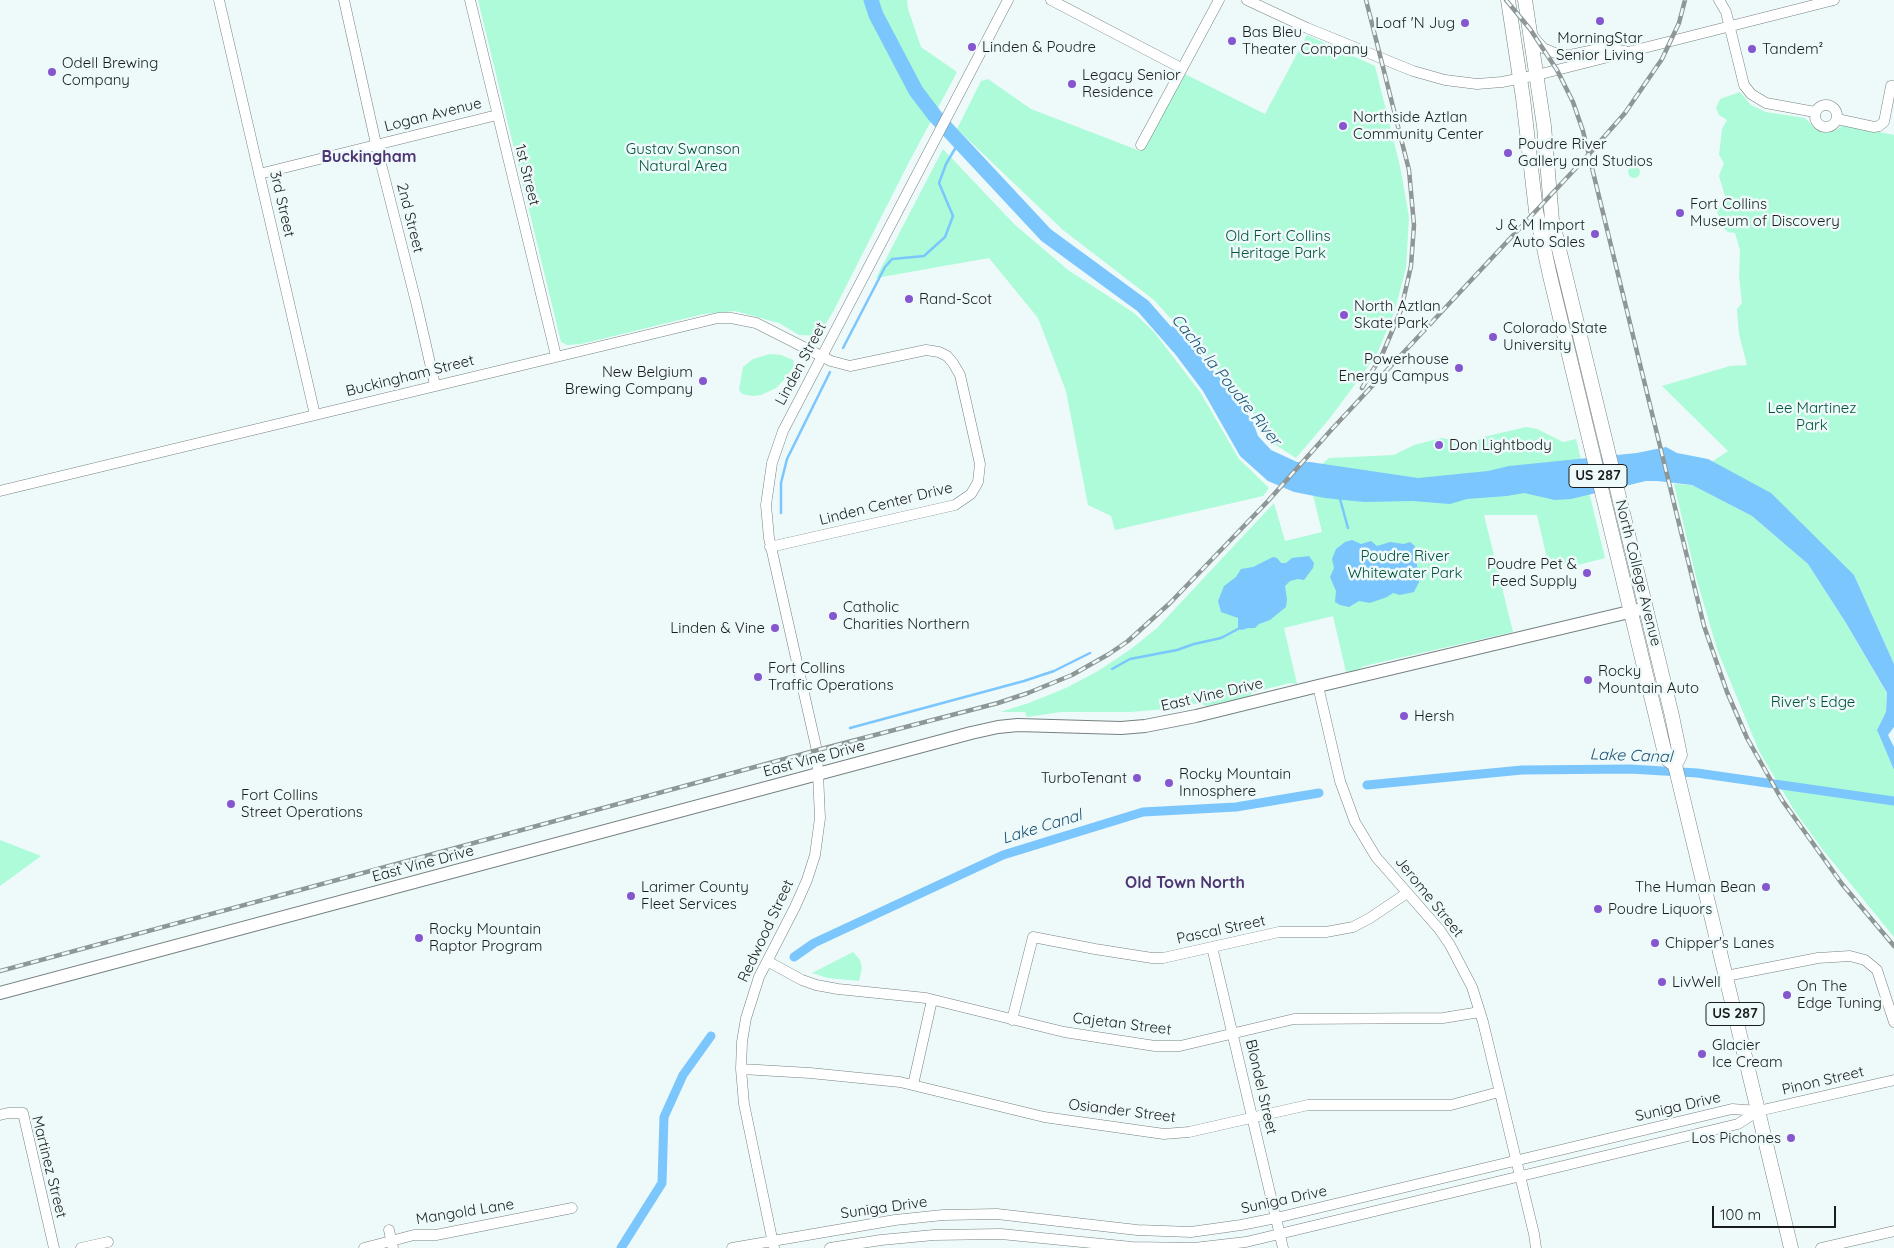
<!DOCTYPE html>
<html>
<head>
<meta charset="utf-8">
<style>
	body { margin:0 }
	#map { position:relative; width:1894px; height:1248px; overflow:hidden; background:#eef9fa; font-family:Quicksand,sans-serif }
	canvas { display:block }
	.scale { position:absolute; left:1712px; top:1206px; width:124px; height:22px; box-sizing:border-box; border:2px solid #191d1d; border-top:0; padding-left:6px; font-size:15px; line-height:18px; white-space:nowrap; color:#191d1d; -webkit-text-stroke:4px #eef9fa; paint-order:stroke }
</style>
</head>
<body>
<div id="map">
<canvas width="1894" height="1248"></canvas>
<div class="scale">100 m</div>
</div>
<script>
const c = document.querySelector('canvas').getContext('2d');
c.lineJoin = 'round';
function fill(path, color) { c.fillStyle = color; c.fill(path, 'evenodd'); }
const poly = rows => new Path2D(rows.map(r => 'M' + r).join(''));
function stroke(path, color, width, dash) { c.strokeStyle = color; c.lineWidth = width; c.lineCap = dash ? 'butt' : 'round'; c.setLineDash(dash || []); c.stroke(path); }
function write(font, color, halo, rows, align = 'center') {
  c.font = font + ' Quicksand,sans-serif'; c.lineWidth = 5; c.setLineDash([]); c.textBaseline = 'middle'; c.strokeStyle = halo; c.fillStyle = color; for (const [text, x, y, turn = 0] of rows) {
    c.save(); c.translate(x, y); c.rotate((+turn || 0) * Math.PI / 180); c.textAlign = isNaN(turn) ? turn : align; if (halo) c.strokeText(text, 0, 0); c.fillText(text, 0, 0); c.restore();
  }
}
fill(poly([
	[478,0,907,0,908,9,921,47,957,72,907,166,833,312,818,336,799,335,779,323,735,311,704,314,581,344,567,345,561,342],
	[1307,35,1375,66,1400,166,1409,217,1406,268,1394,313,1376,356,1330,418,1296,458,1271,442,1254,415,1231,385,1154,300,1063,230,957,129,981,81,988,79,1031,109,1140,151,1185,74,1265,114],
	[1740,92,1751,105,1766,112,1805,118,1817,130,1826,133,1834,131,1844,125,1894,135,1894,664,1854,575,1707,465,1728,451,1662,386,1730,366,1747,365,1739,334,1737,309,1742,303,1739,276,1740,250,1735,233,1728,232,1723,227,1717,212,1724,203,1725,196,1719,176,1724,163,1719,155,1722,129,1727,120,1719,115,1716,108,1720,99],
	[943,149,1014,224,1068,270,1134,313,1154,332,1200,392,1239,459,1269,488,1263,496,1115,530,1111,516,1088,505,1066,391,1038,318,989,258,876,278],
	'1628 172a6 6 0 1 1 12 0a6 6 0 1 1-12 0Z',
	[770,354,781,355,793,360,794,366,784,380,776,388,761,395,753,396,742,394,739,390,743,367,753,359],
	[1526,427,1537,429,1563,442,1576,439,1605,558,1574,566,1573,561,1549,567,1537,515,1484,515,1513,632,1364,666,1357,670,1346,672,1333,616,1284,628,1297,684,1290,683,1254,692,1249,696,1206,706,1200,703,1165,709,1130,712,1061,712,1027,717,1025,712,1000,712,1029,703,1066,688,1098,671,1131,649,1157,628,1274,503,1285,541,1322,532,1310,483,1315,470,1329,458,1394,455,1414,445,1442,438,1473,444,1483,437],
	[1674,484,1692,485,1752,516,1808,564,1846,623,1887,694,1886,712,1877,730,1894,770,1894,937,1823,850,1794,810,1759,751,1717,649,1696,577],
	[0,840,41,856,0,886],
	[853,952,860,960,862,968,859,981,828,978,812,973]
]), '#adfbd8');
fill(poly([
	[1173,326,1228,387,1253,422,1258,436,1271,450,1297,462,1310,462,1418,478,1488,471,1509,466,1637,453,1666,447,1677,453,1708,459,1771,493,1854,575,1894,664,1894,727,1888,735,1894,747,1894,770,1877,730,1886,712,1887,693,1846,623,1808,564,1752,516,1692,485,1657,481,1646,481,1571,499,1555,500,1524,493,1507,496,1467,499,1450,504,1412,501,1364,502,1325,498,1294,492,1268,481,1240,456,1203,391,1160,334],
	[1352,540,1361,544,1371,541,1377,546,1390,542,1404,544,1410,542,1415,546,1419,582,1414,592,1400,595,1393,593,1387,597,1370,603,1359,601,1349,607,1340,605,1335,602,1336,591,1330,577,1334,568,1332,559,1336,549,1345,542],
	[1309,556,1314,563,1313,568,1304,580,1298,579,1290,581,1285,586,1287,599,1286,607,1270,620,1259,624,1255,628,1248,628,1242,630,1238,629,1238,618,1221,612,1218,601,1224,586,1236,577,1241,569,1253,567,1273,557,1277,558,1281,563,1286,563,1292,558]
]), '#7bc6fd');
stroke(poly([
	[843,348,885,267,892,259,924,256,945,237,953,216,939,183,946,164,959,142],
	[1340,499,1348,528],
	[781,513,781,483,787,459,830,372],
	[1112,669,1130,659,1177,650,1194,644,1221,638,1238,629],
	[850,728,1024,681,1054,671,1090,653]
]), '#7bc6fd', 2.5);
stroke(poly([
	[1367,785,1522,770,1630,769,1697,773,1894,801],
	[794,957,814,943,1003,855,1143,812,1236,807,1319,793],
	[621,1248,662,1183,664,1117,683,1075,711,1036]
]), '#7bc6fd', 9);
stroke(poly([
	[871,0,876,15,916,91,935,116,1046,235,1143,306,1178,346]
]), '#7bc6fd', 15);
const minor = poly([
	[219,0,315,415],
	[344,0,376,144,417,306,435,385],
	[470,0,556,356],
	[1051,0,1181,68],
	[1247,0,1307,28,1413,71,1445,80,1477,84,1502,82,1537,75,1834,0],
	[1719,0,1726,12,1744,85,1751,94,1766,103,1815,112],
	[1531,34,1543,48,1560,55,1570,55,1604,48,1625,51],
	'1815 116a11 11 0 1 1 22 0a11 11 0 1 1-22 0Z',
	[1837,119,1874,127,1879,126,1884,122,1891,86,1894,86],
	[1141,145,1219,0],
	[259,174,497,115],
	[0,491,718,318,731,318,756,323,831,361,850,366,926,350,939,352,947,356,953,363,960,375,980,464,978,482,971,494,955,505,770,547],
	[1318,686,1340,781,1355,822,1376,857,1439,929,1450,945,1472,987,1483,1022,1534,1234,1536,1248],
	[1212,947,1283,1248],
	[767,961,802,980,816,985,838,989,926,998,1064,1032,1155,1046,1180,1046,1294,1019,1443,1018,1480,1012],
	[1726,976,1818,958,1850,956,1865,960,1877,970,1894,1022],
	[1012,1020,1033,937,1095,949,1152,958,1163,958,1279,932,1326,932,1353,927,1370,918,1407,893],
	[741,1069,810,1073,900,1082,1044,1117,1164,1134,1189,1132,1308,1105,1451,1105,1499,1092],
	[913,1085,932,1000],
	[0,1115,8,1113,23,1113,54,1248],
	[389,1230,393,1248],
	[81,1248,108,1242],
	[364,1248,414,1235,436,1235,572,1208],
	[732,1248,895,1220,943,1215,997,1214,1137,1230,1191,1232,1241,1225,1276,1218,1732,1109,1758,1111,1894,1080],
	[774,1248,744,1104,741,1069,742,1042,746,1018,759,977,795,907,807,880,815,855,820,818,817,751,769,538,766,505,772,463,783,431,1008,0],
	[830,1248,881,1240,934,1235,1001,1234,1132,1247,1194,1248,1246,1242,1738,1124,1758,1111],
	[1821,1248,1894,1231]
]);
const major = poly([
	[0,993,971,733,998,727,1018,725,1121,728,1145,726,1196,716,1318,686,1646,608]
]);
const highway = poly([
	[1508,0,1523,98,1536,211,1550,276,1666,758,1675,765,1791,1248],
	[1525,0,1544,126,1552,220,1672,716,1680,755,1675,765]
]);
stroke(minor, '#778182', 11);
stroke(major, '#778182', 14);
stroke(highway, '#778182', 15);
stroke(minor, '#fff', 10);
stroke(major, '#fff', 12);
stroke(highway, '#fff', 14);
const rail = poly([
	[1506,0,1530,29,1557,70,1573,102,1583,131,1704,626,1727,692,1747,738,1782,800,1842,884,1894,946],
	[1362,388,1382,355,1401,310,1411,266,1414,225,1409,170,1366,0],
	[0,971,825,748,998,703,1028,693,1072,675,1109,654,1128,641,1170,603,1268,501,1332,429,1590,153,1625,113,1662,59,1679,23,1685,0]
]);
stroke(rail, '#8e9696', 4.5);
stroke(rail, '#eef9fa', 2.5, [8]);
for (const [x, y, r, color] of [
	[1600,21,5,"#8656cf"],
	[1465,23,5,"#8656cf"],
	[1232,41,5,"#8656cf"],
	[972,47,5,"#8656cf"],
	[1752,49,5,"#8656cf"],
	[52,72,5,"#8656cf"],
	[1072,84,5,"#8656cf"],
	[1343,126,5,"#8656cf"],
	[1508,153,5,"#8656cf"],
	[1680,213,5,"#8656cf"],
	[1595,234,5,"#8656cf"],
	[909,299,5,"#8656cf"],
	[1344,315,5,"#8656cf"],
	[1493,337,5,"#8656cf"],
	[1459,368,5,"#8656cf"],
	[703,381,5,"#8656cf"],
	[1439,445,5,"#8656cf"],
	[1587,573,5,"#8656cf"],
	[833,616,5,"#8656cf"],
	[775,628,5,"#8656cf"],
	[758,677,5,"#8656cf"],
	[1588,680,5,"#8656cf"],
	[1404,716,5,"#8656cf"],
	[1137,778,5,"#8656cf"],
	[1169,783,5,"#8656cf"],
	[231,804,5,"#8656cf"],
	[1766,887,5,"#8656cf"],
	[631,896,5,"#8656cf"],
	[1598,909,5,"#8656cf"],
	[419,938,5,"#8656cf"],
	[1655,943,5,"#8656cf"],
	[1662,982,5,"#8656cf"],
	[1787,995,5,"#8656cf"],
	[1702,1054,5,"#8656cf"],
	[1791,1138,5,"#8656cf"]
]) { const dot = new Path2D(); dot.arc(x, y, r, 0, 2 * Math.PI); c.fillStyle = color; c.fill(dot); stroke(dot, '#eef9fa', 2); }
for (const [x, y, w] of [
	[1598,476,58],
	[1735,1014,58]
]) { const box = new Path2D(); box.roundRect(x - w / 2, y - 11.5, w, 23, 4); c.fillStyle = '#eef9fa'; c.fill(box); stroke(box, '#191d1d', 1); }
write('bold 14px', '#191d1d', null, [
	["US 287",1598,476],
	["US 287",1735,1014]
]);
write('15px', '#191d1d', '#eef9fa', [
	["Loaf 'N Jug",1455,23,"right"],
	["Bas Bleu",1242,32],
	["Theater Company",1242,49],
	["MorningStar",1600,38,"center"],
	["Senior Living",1600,55,"center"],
	["Linden & Poudre",982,47],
	["Tandem²",1762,49],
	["Odell Brewing",62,63],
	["Company",62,80],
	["Legacy Senior",1082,75],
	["Residence",1082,92],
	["Northside Aztlan",1353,117],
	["Community Center",1353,134],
	["Poudre River",1518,144],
	["Gallery and Studios",1518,161],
	["Fort Collins",1690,204],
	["Museum of Discovery",1690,221],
	["J & M Import",1585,225,"right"],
	["Auto Sales",1585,242,"right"],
	["Rand-Scot",919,299],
	["North Aztlan",1354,306],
	["Skate Park",1354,323],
	["Colorado State",1503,328],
	["University",1503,345],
	["Powerhouse",1449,359,"right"],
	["Energy Campus",1449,376,"right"],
	["New Belgium",693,372,"right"],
	["Brewing Company",693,389,"right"],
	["Don Lightbody",1449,445],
	["Poudre Pet &",1577,564,"right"],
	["Feed Supply",1577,581,"right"],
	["Catholic",843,607],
	["Charities Northern",843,624],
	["Linden & Vine",765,628,"right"],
	["Fort Collins",768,668],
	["Traffic Operations",768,685],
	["Rocky",1598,671],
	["Mountain Auto",1598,688],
	["Hersh",1414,716],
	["Rocky Mountain",1179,774],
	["Innosphere",1179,791],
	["TurboTenant",1127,778,"right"],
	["Fort Collins",241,795],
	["Street Operations",241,812],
	["Larimer County",641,887],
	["Fleet Services",641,904],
	["The Human Bean",1756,887,"right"],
	["Poudre Liquors",1608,909],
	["Rocky Mountain",429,929],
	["Raptor Program",429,946],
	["Chipper's Lanes",1665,943],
	["LivWell",1672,982],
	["On The",1797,986],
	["Edge Tuning",1797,1003],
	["Glacier",1712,1045],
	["Ice Cream",1712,1062],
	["Los Pichones",1781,1138,"right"]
], 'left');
write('15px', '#191d1d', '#eef9fa', [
	["Logan Avenue",433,115,-14],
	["1st Street",527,175,76],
	["3rd Street",282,204,77],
	["2nd Street",410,218,76],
	["Linden Street",801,364,-62],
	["Buckingham Street",410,376,-14],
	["Linden Center Drive",886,504,-14],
	["North College Avenue",1638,573,76],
	["East Vine Drive",1212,695,-13],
	["East Vine Drive",814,759,-15],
	["East Vine Drive",423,864,-15],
	["Jerome Street",1429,897,51],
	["Pascal Street",1221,930,-12],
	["Redwood Street",766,931,-65],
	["Cajetan Street",1122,1024,7],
	["Pinon Street",1823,1081,-13],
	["Blondel Street",1261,1087,77],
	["Suniga Drive",1678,1107,-13],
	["Osiander Street",1122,1111,7],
	["Martinez Street",49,1167,76],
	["Suniga Drive",1284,1200,-12],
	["Suniga Drive",884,1208,-8],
	["Mangold Lane",465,1212,-9]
]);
write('15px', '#005239', '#eef9fa', [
	["Gustav Swanson",683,149],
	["Natural Area",683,166],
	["Old Fort Collins",1278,236],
	["Heritage Park",1278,253],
	["Lee Martinez",1812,408],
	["Park",1812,425],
	["Poudre River",1405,556],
	["Whitewater Park",1405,573],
	["River's Edge",1813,702]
]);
write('bold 16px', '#4d3672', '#eef9fa', [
	["Buckingham",369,157],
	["Old Town North",1185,883]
]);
write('italic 16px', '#1a5175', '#eef9fa', [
	["Cache la Poudre River",1226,380,51],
	["Lake Canal",1631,756,2],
	["Lake Canal",1042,827,-17]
]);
</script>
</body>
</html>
